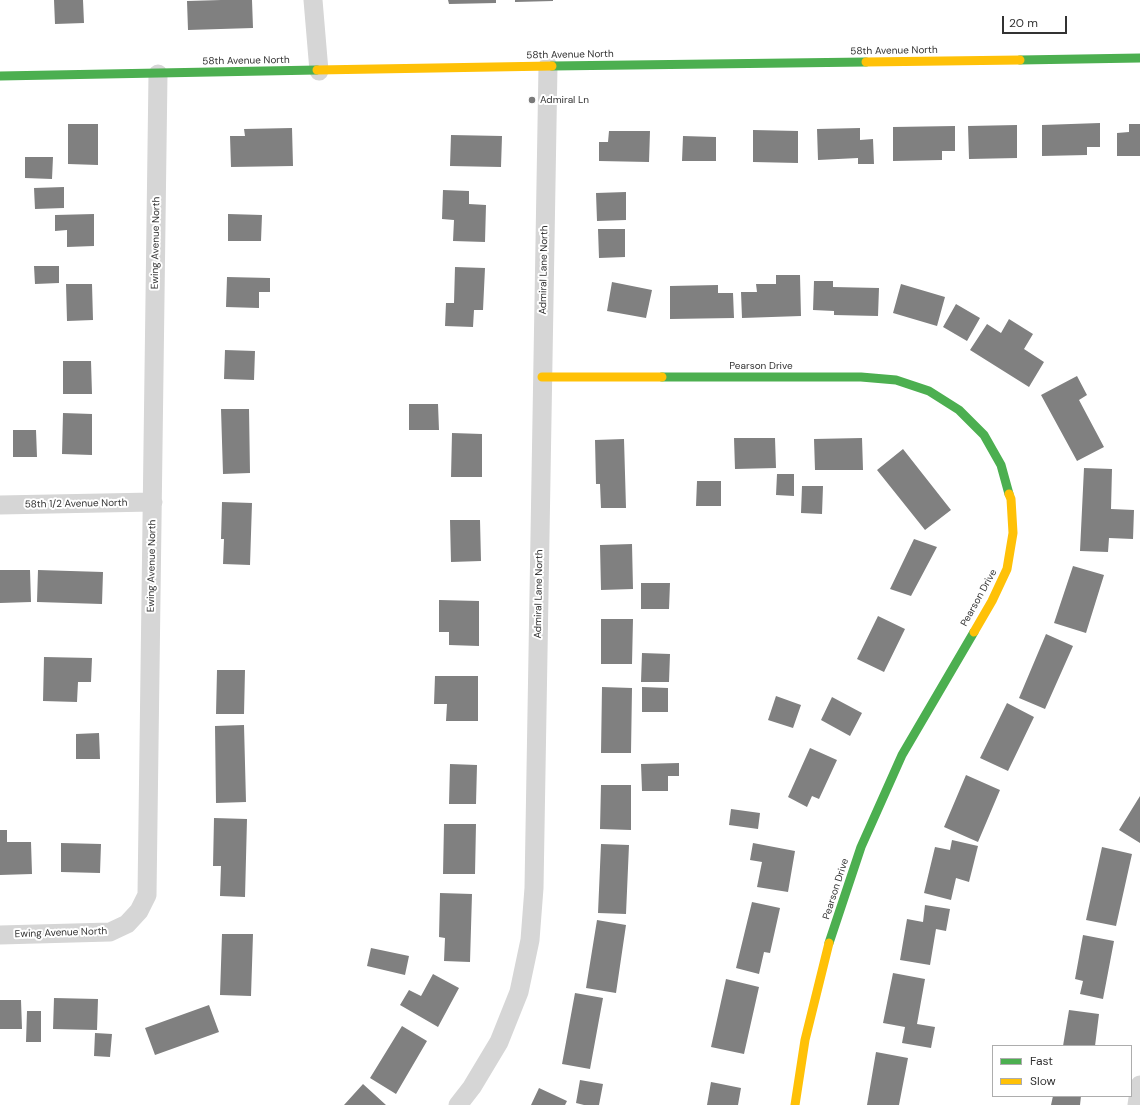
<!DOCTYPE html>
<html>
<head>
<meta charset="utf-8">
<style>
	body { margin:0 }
	#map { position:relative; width:1140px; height:1105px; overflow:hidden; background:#fff; font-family:"DM Sans",sans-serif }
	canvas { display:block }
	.legend { position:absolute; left:992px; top:1045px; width:140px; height:52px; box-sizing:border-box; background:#fff; border:1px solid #adadad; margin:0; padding:5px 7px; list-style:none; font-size:12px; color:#323232 }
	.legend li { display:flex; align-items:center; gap:8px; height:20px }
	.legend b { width:20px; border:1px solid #adadad }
	.scale { position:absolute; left:1002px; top:16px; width:65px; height:18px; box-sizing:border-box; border:2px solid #323232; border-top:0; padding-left:5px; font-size:12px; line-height:14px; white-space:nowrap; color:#323232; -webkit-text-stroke:3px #fff; paint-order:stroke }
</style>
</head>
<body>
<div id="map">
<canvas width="1140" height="1105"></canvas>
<ul class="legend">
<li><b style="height:5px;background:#4caf50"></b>Fast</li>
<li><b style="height:5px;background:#ffc107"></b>Slow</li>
</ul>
<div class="scale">20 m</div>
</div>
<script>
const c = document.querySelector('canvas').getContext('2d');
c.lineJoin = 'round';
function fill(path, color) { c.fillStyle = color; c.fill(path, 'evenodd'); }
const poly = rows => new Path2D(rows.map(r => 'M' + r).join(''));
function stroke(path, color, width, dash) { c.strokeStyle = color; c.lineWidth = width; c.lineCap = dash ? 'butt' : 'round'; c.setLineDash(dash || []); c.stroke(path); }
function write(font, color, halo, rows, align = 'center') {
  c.font = font + ' "DM Sans",sans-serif'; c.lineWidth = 4; c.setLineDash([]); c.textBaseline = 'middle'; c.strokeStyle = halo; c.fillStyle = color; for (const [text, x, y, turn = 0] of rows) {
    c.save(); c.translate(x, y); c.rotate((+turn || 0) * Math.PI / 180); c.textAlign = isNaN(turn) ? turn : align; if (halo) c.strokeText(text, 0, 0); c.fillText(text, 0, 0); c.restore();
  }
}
fill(poly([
	[54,0,83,0,84,23,55,24],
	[221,0,252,0,253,28,188,30,187,1],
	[448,0,496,0,496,3,449,4],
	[515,0,553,0,553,1,515,2],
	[1100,123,1100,147,1087,147,1087,155,1042,156,1042,125],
	[68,124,98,124,98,165,68,164],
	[1129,124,1140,124,1140,156,1117,156,1117,133,1129,132],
	[1017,125,1017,158,969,159,968,126],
	[955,126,955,151,942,151,942,160,893,161,893,127],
	[292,128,293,166,231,167,230,136,245,136,244,129],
	[860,128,860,140,873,139,874,164,858,164,858,158,818,160,817,129],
	[753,130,798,131,798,163,753,162],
	[609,131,650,131,649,162,599,161,599,142,608,142],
	[451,135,502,136,501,167,450,166],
	[683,136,716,137,716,161,682,161],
	[25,157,53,157,52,179,25,178],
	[64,187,64,208,35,209,34,188],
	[443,190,469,191,469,204,486,205,485,242,453,241,454,220,442,219],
	[626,192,626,220,597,221,596,193],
	[94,214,94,246,67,247,67,230,55,231,55,215],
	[228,214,262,215,261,241,228,241],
	[598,229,625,229,625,257,599,258],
	[34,266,59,266,59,283,35,284],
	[455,267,485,268,483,310,474,310,473,327,445,326,446,303,454,303],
	[776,275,800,275,801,316,742,318,741,292,757,292,756,284,776,284],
	[227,277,270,278,270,292,259,292,259,308,226,307],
	[814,281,833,281,833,287,879,288,878,316,834,315,834,311,813,310],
	[612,282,652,290,646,318,607,311],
	[66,284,92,284,93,320,67,321],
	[901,284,945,297,937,326,893,313],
	[718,285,718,293,733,293,734,318,670,319,670,286],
	[956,304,980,318,967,341,943,327],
	[1009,319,1033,334,1024,349,1044,362,1029,387,970,350,987,324,1001,333],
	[225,350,255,351,254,380,224,379],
	[63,361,91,361,92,394,63,394],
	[1077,376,1087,395,1079,400,1104,447,1077,461,1041,395],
	[409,404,438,404,439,430,409,430],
	[221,409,249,409,250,473,223,474],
	[63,413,92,414,92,455,62,454],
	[13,430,36,430,37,457,13,457],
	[452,433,482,434,482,477,451,477],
	[734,438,775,438,776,468,735,469],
	[862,438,863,470,815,470,814,439],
	[624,439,626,508,601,508,600,484,596,484,595,440],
	[903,449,951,510,925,530,877,470],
	[1084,468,1112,469,1111,509,1134,510,1133,539,1109,538,1108,552,1080,551],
	[777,474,794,474,794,496,776,495],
	[697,481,721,481,721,506,696,506],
	[802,486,823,486,822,514,801,513],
	[222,502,252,503,250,565,223,564,224,539,221,539],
	[450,520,480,520,481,561,451,562],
	[914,539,937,547,911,596,890,589],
	[632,544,633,589,601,590,600,545],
	[1073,566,1104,575,1086,633,1054,623],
	[0,570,30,570,31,602,0,603],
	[38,570,103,572,102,604,37,602],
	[641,583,670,583,669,609,641,609],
	[439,600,479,601,479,646,449,645,449,632,439,632],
	[878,616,905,629,884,672,857,659],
	[601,619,633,619,632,664,601,664],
	[1046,634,1073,646,1045,709,1019,698],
	[642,653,670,654,669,682,641,682],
	[44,657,92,658,91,682,78,682,77,702,43,701],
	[217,670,245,670,244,714,216,714],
	[435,676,478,676,478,721,446,721,447,704,434,704],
	[602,687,632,688,631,753,601,753],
	[642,687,668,688,668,712,642,712],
	[776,696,801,705,793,728,768,720],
	[832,697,862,713,850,736,821,720],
	[1007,703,1034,717,1008,771,980,758],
	[244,725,246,802,216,803,215,726],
	[99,733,100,759,76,759,76,734],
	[810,748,837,760,819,799,812,796,807,807,788,797],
	[679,763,679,776,668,776,668,791,642,791,641,764],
	[450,764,477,765,476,804,449,804],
	[966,775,1000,790,978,842,944,827],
	[601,785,631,785,631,830,600,829],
	[1140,796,1140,843,1119,830],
	[731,809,760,813,758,829,729,825],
	[214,818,247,819,245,897,220,896,221,866,213,866],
	[444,824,476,824,475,874,443,874],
	[0,830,7,830,7,842,31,842,32,874,0,875],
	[952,840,978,846,969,882,956,878,951,900,924,893,935,847,950,850],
	[61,843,101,844,100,873,61,872],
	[753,843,795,851,788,892,757,887,762,862,750,860],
	[601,844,629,845,626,914,598,913],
	[1102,847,1132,854,1116,926,1086,920],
	[440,893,472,894,470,962,444,961,445,938,439,937],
	[752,902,780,908,770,953,764,952,759,974,736,968],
	[925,905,950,909,946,931,936,929,930,965,900,960,907,919,923,922],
	[597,920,626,925,616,993,586,988],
	[222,934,253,934,251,996,220,995],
	[1083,935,1114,941,1103,999,1080,994,1083,981,1075,979],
	[371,948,409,956,405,975,367,966],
	[893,973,925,979,917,1024,935,1027,931,1048,902,1043,905,1027,883,1023],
	[433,974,459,988,438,1027,400,1005,409,990,421,996],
	[726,979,759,987,744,1054,711,1047],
	[575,993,603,998,590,1069,562,1064],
	[54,998,98,999,97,1030,53,1029],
	[0,1000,21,1000,22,1029,0,1029],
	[209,1005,219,1032,155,1055,145,1028],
	[1069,1010,1099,1014,1095,1046,1063,1046],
	[27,1011,41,1011,41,1042,26,1042],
	[402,1026,427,1041,396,1094,370,1078],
	[95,1033,112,1034,110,1057,94,1056],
	[876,1052,908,1058,899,1105,867,1105],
	[580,1080,603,1084,599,1105,584,1105,576,1103],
	[711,1082,741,1088,738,1105,707,1105],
	[363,1084,386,1105,344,1105],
	[539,1088,567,1101,565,1105,531,1105],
	[1053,1096,1081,1096,1080,1105,1051,1105]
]), '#808080');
stroke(poly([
	[313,0,319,71],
	[0,505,153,502],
	[0,935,110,932,127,924,139,911,147,895,158,74],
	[458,1105,472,1087,499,1042,519,992,530,940,534,888,548,66],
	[1137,1105,1140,1085]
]), '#d6d6d6', 19);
stroke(poly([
	[1020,60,1140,58],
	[552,66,866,62],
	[0,76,317,70],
	[662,377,861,377,896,380,929,391,959,410,984,435,1001,465,1009,494],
	[829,943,861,847,902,755,974,632]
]), '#4caf50', 9);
stroke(poly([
	[866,62,1020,60],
	[317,70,552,66],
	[542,377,662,377],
	[974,632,992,601,1007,569,1013,533,1011,499,1009,494],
	[795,1105,805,1040,829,943]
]), '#ffc107', 9);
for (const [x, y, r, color] of [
	[532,100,4,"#7a7a7a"]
]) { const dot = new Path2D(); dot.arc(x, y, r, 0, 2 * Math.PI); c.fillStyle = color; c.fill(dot); stroke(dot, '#fff', 1.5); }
write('10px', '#323232', '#fff', [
	["58th Avenue North",894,51,-1],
	["58th Avenue North",570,55,-1],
	["58th Avenue North",246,61,-1],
	["Ewing Avenue North",156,243,-89],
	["Admiral Lane North",544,270,-89],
	["Pearson Drive",761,366],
	["58th 1/2 Avenue North",76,504,-1],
	["Ewing Avenue North",152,566,-89],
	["Admiral Lane North",539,594,-89],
	["Pearson Drive",979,598,-61],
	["Pearson Drive",836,889,-72],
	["Ewing Avenue North",61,933,-2]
]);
write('10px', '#323232', '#fff', [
	["Admiral Ln",540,100]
], 'left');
</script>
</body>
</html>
